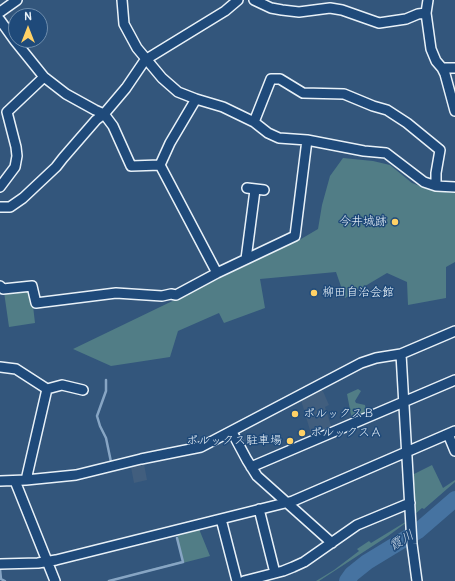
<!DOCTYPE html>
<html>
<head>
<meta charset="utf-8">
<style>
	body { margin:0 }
	#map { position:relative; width:455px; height:581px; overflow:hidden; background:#33567c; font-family:Pangolin,sans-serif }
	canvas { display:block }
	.north { position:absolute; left:8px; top:8px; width:40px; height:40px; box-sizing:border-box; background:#1f4a7a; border:1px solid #6f8dac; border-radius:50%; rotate:0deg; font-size:11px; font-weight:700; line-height:16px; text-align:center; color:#e8f1f8 }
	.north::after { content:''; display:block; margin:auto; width:14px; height:18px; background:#ffd166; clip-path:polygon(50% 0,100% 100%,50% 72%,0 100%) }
</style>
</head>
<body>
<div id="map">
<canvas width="455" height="581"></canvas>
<div class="north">N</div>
</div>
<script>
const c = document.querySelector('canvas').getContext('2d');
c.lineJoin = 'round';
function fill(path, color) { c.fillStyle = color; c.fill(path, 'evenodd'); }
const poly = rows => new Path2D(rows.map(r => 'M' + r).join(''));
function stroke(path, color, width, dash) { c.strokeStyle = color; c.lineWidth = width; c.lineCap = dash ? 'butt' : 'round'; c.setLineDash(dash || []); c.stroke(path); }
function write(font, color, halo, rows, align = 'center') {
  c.font = font + ' Pangolin,"Klee One",sans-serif'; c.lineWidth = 3; c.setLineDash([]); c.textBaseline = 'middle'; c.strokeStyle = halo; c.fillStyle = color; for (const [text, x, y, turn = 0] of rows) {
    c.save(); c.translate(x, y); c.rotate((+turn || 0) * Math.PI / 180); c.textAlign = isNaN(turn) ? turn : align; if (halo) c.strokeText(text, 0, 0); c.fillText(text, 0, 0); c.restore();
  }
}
fill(poly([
	[322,389,329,405,325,407,332,429,312,437,301,400],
	[144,464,147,480,134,483,131,467]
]), '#415e7e');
fill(poly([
	[343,158,373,161,390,165,412,183,433,191,455,193,455,262,446,267,446,298,408,305,407,282,387,273,345,298,336,272,260,279,265,308,224,323,219,313,178,331,170,357,111,366,73,349,301,239,318,229,322,205,330,176],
	[31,289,35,323,9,327,4,292],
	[358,389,361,391,355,401,356,403,365,405,366,411,366,414,352,420,347,394],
	[432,465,443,488,455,480,455,482,424,509,422,508,414,515,412,475],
	[407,521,407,522,388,536,319,581,316,581,334,570,359,551,357,549,369,541,371,543],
	[199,529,210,556,112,581,106,581,182,561,176,537,178,537,177,535]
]), '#517d86');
stroke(poly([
	[106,380,106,391,97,416,100,426,106,438,111,462],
	[0,569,1,579,5,581],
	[109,581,183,562,177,538]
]), '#87a5c4', 2.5);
stroke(poly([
	[347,581,352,574,367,562,418,531,455,499]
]), '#4673a1', 16);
const minor = poly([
	[122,0,124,24,137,48,162,78,178,92,196,99,223,107,254,122,268,133,279,138,307,140,364,151,386,153,424,182,436,186,455,187],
	[254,0,271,8,282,10,299,12,330,8,342,10,379,23,406,19,418,14,426,13],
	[428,0,426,13,431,49,436,61,442,68,445,74,455,111],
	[0,12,17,0],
	[0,20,15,41,44,77,66,94,95,110,104,114,113,126,131,166,160,165],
	[442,68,455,68],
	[196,99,170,143,160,165,217,273],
	[254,122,271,79,280,79,303,93,344,94,373,106,387,110,407,123,440,150,436,173,436,186],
	[0,187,15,167,17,156,16,147,7,112,44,77],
	[247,188,264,190],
	[0,207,10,207,23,198,56,167,63,158,96,120,104,114,126,88,145,60,225,11,238,0],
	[246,259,255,190],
	[0,286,3,289,32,286,36,303,116,293,162,296,171,294,176,295,217,273,295,236,307,140],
	[401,354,412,544,417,581],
	[0,367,16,369,47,389,62,385,83,390],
	[232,432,247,460,257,476,332,543],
	[448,434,455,451],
	[251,467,455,380],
	[26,480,47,389],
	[0,481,26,480,76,475,141,459,201,447,361,363,376,358,401,354,455,331],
	[15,481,55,581],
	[259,509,275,573],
	[221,519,237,581],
	[0,564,38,563,56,560,293,501,455,431],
	[244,581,283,571,293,567,304,562,357,525,410,503]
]);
stroke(minor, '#e8f1f8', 12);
stroke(minor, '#1f4a7a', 9);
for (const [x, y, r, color] of [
	[395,222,4,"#ffd166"],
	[314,293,4,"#ffd166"],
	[295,414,4,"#ffd166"],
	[302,433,4,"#ffd166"],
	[290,441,4,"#ffd166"]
]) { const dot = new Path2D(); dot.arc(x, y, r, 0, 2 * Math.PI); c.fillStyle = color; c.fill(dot); stroke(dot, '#1f4a7a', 1.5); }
write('12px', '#e8f1f8', '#1f4a7a', [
	["今井城跡",387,222,"right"],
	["柳田自治会館",322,293],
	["ポルックスＢ",303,414],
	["ポルックスＡ",310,433],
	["ポルックス駐車場",282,441,"right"]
], 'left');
write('italic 13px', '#d0deeb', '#1f4a7a', [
	["霞川",402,541,-31]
]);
</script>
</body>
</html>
